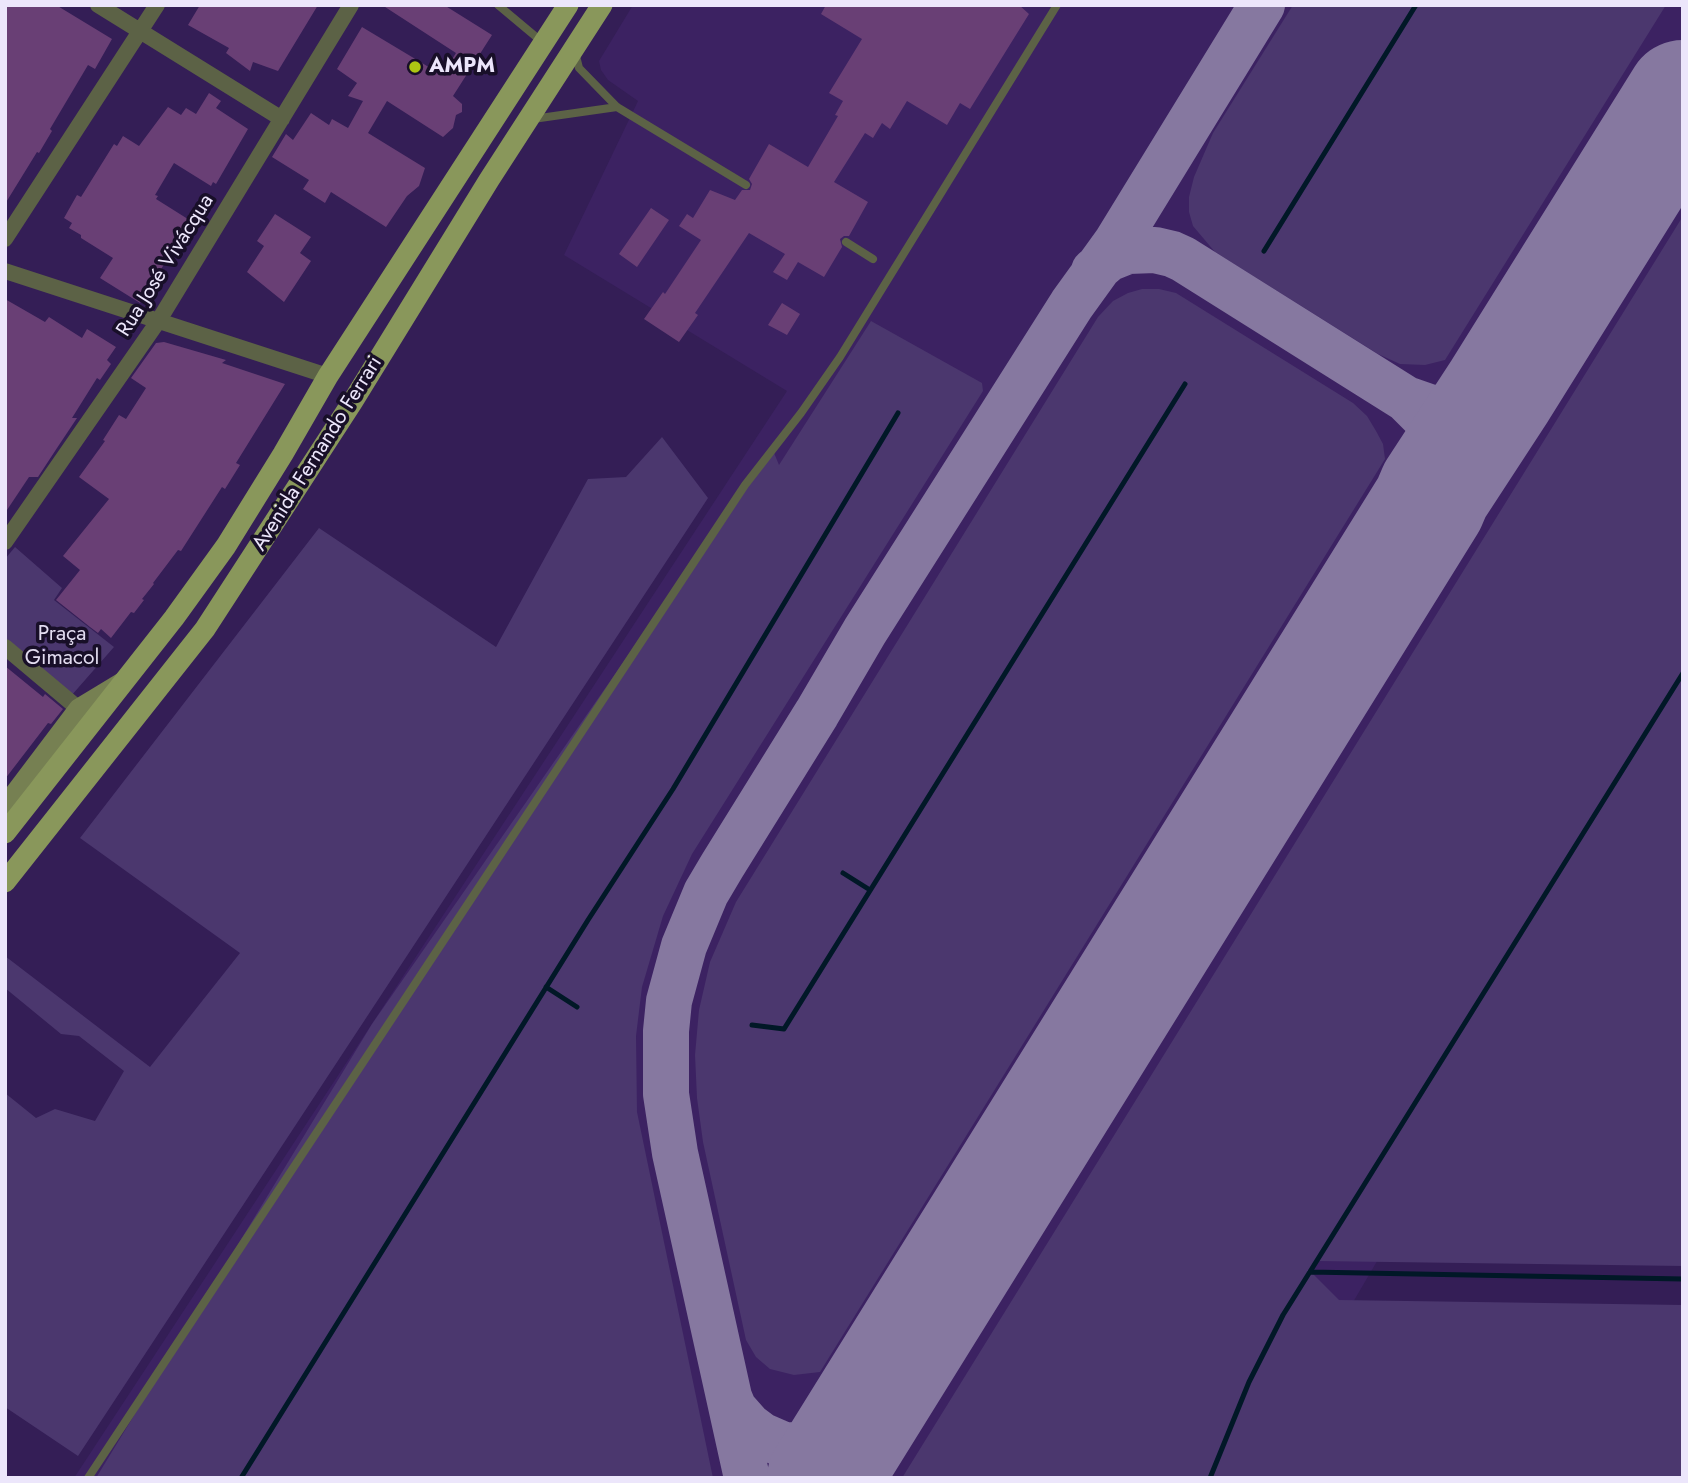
<!DOCTYPE html>
<html>
<head>
<meta charset="utf-8">
<style>
	body { margin:0 }
	#map { position:relative; width:1688px; height:1483px; overflow:hidden; background:#341e56; font-family:Jost,sans-serif }
	canvas { display:block }
	.frame { position:absolute; inset:0; border:7px solid #ece6fb; pointer-events:none }
</style>
</head>
<body>
<div id="map">
<canvas width="1688" height="1483"></canvas>
<div class="frame"></div>
</div>
<script>
const c = document.querySelector('canvas').getContext('2d');
c.lineJoin = 'round';
function fill(path, color) { c.fillStyle = color; c.fill(path, 'evenodd'); }
const poly = rows => new Path2D(rows.map(r => 'M' + r).join(''));
function stroke(path, color, width, dash) { c.strokeStyle = color; c.lineWidth = width; c.lineCap = dash ? 'butt' : 'round'; c.setLineDash(dash || []); c.stroke(path); }
function write(font, color, halo, rows, align = 'center') {
  c.font = font + ' Jost,sans-serif'; c.lineWidth = 7; c.setLineDash([]); c.textBaseline = 'middle'; c.strokeStyle = halo; c.fillStyle = color; for (const [text, x, y, turn = 0] of rows) {
    c.save(); c.translate(x, y); c.rotate((+turn || 0) * Math.PI / 180); c.textAlign = isNaN(turn) ? turn : align; if (halo) c.strokeText(text, 0, 0); c.fillText(text, 0, 0); c.restore();
  }
}
fill(poly([
	[633,5,1683,5,1683,739,1250,1478,74,1478,787,391,564,255,638,101,608,80,601,70,599,61]
]), '#3c2262');
fill(poly([
	[1293,5,1666,5,1445,360,1425,365,1400,364,1378,354,1215,252,1193,226,1189,212,1189,197,1194,177,1213,133],
	[1683,216,1683,1266,1316,1261,1311,1272,1339,1300,1683,1305,1683,1478,902,1478],
	[1142,289,1159,289,1176,293,1353,403,1367,416,1376,431,1383,444,1385,459,820,1372,794,1375,770,1369,756,1357,746,1340,703,1142,697,1098,695,1055,699,1010,710,962,736,902,1098,317,1113,301,1128,293],
	[871,321,982,383,983,391,692,854,663,916,642,987,636,1036,637,1112,713,1478,96,1478,372,1024,772,448,779,465],
	[662,437,708,498,78,1456,5,1407,5,1093,36,1118,55,1109,95,1121,124,1071,79,1036,61,1034,5,988,5,956,150,1067,240,953,80,838,319,528,496,647,588,479,626,477],
	[15,547,62,588,54,600,114,647,71,696,5,641,5,559]
]), '#4b376e');
stroke(poly([
	[1264,251,1416,5],
	[843,873,870,890],
	[546,987,577,1007],
	[752,1025,784,1029,1185,384],
	[1310,1272,1683,1279],
	[241,1478,588,920,673,789,898,413],
	[1210,1478,1249,1382,1283,1315,1683,673]
]), '#011827', 5);
stroke(poly([
	[1094,271,1108,259,1128,251,1155,250,1172,254,1183,259,1406,399,1428,421,1437,441,1440,466,1435,490],
	[1406,399,1429,407,1443,409,1461,406,1499,392],
	[729,1397,734,1409,749,1426,761,1435,784,1445,807,1446,831,1440,846,1431,864,1412],
	[747,1478,675,1153,666,1094,666,1031,669,1001,684,946,706,893,722,866,817,713,865,631,1072,304,1116,243,1262,5]
]), '#8678a0', 46);
stroke(poly([
	[824,1478,1429,504,1435,490,1499,392,1683,97]
]), '#8678a0', 114);
fill(poly([
	[5,5,56,5,112,39,95,69,88,65,50,129,52,131,39,153,37,152,5,204],
	[200,5,318,5,278,71,253,62,250,71,226,53,229,48,188,25],
	[382,5,444,5,492,35,453,96,462,104,462,112,456,115,453,128,443,137,387,101,368,133,425,168,419,186,407,196,386,227,331,192,325,203,303,189,309,180,272,157,286,134,293,140,311,113,329,125,332,119,348,128,363,101,348,96,357,83,337,69,362,27,442,75,456,53],
	[826,5,1019,5,1029,14,970,109,960,103,947,125,907,101,890,129,882,123,873,138,865,133,834,182,868,202,849,236,844,236,840,239,842,247,824,277,798,262,787,280,773,272,785,254,749,233,695,313,698,315,679,342,644,319,663,292,665,294,701,240,679,226,687,214,693,218,710,190,735,200,742,190,750,190,752,184,749,179,769,144,808,167,838,116,835,115,843,101,829,93,862,39,821,14],
	[209,93,221,101,216,108,248,129,216,184,213,182,211,186,174,163,155,195,158,196,156,199,191,221,140,303,100,278,113,258,81,238,81,235,69,228,72,223,64,218,77,195,81,197,114,144,117,146,123,136,139,146,168,107,181,115,186,108,196,114],
	[651,208,669,220,637,267,619,254],
	[275,214,311,237,300,253,311,261,284,302,247,272,264,246,257,241],
	[5,299,45,322,49,317,82,338,87,329,116,347,107,360,111,364,100,380,97,378,72,418,77,418,57,448,38,477,29,477,5,513],
	[782,303,800,314,787,335,768,325],
	[164,342,226,360,222,363,285,384,236,463,240,465,225,489,222,487,181,551,178,550,153,583,154,584,142,599,144,600,134,613,131,612,111,638,101,629,98,633,90,627,56,600,80,570,63,556,109,499,79,477,105,441,103,440,119,415,126,419,146,388,131,378,156,343],
	[5,666,43,697,45,694,63,709,51,724,48,723,5,779]
]), '#693f75');
stroke(poly([
	[498,5,541,41],
	[575,52,579,68,617,107,746,185],
	[533,119,617,107],
	[846,242,873,259],
	[88,1478,745,485,801,413,840,357,1057,5]
]), '#5c6246', 8);
stroke(poly([
	[98,5,282,119],
	[5,239,157,5],
	[5,271,328,376],
	[5,542,159,320,351,5],
	[5,647,86,715]
]), '#5c6246', 16);
stroke(poly([
	[5,807,79,709,122,683]
]), '#768052', 21);
stroke(poly([
	[5,833,174,618,226,546,283,454,328,376,568,5],
	[5,882,205,629,353,401,489,180,602,5]
]), '#89975b', 21);
for (const [x, y, r, color] of [
	[415,67,7,"#acc613"]
]) { const dot = new Path2D(); dot.arc(x, y, r, 0, 2 * Math.PI); c.fillStyle = color; c.fill(dot); stroke(dot, '#180f28', 2.5); }
write('bold 21px', '#ece6fb', '#180f28', [
	["AMPM",429,67]
], 'left');
write('21px', '#ece6fb', '#180f28', [
	["Rua José Vivácqua",166,266,-58],
	["Avenida Fernando Ferrari",318,454,-58]
]);
write('21px', '#e3ddf1', '#180f28', [
	["Praça",62,635],
	["Gimacol",62,659]
]);
</script>
</body>
</html>
